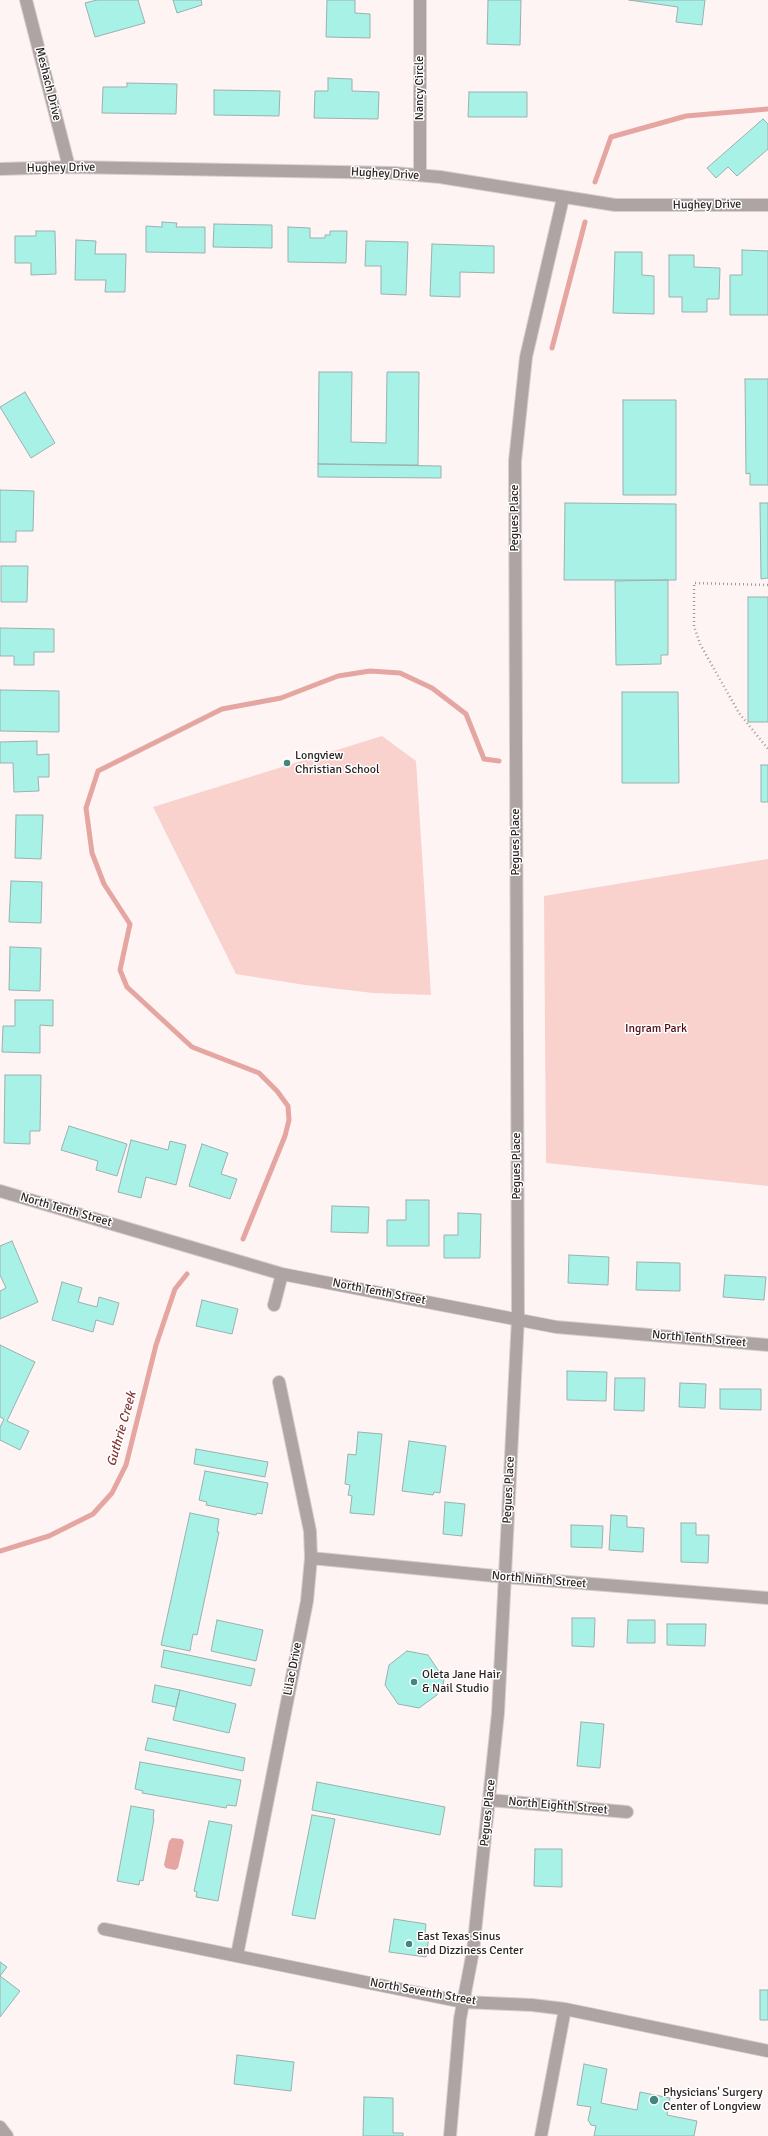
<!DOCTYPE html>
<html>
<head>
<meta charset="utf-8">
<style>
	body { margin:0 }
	canvas { display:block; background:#fef4f3 }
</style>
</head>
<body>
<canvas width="768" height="2136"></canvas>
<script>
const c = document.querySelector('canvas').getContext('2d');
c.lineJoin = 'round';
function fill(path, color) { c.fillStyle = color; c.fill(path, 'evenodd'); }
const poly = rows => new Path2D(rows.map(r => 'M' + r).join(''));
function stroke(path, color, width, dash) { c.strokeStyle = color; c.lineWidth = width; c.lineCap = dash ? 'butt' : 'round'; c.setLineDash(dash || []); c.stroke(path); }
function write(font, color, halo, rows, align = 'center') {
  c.font = font + ' Signika,sans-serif'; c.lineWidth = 3; c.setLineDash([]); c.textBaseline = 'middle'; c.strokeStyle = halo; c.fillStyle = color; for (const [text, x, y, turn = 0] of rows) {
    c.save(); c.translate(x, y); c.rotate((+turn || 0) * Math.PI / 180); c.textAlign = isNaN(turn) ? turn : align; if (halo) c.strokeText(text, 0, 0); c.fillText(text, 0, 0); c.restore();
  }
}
fill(poly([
	[382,736,416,761,431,995,373,993,305,985,236,974,153,807],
	[768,859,768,1186,546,1163,544,896]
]), '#f9d2ce');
fill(poly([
	[172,1838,182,1839,184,1842,178,1868,175,1870,166,1868,164,1865,169,1841]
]), '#e5a6a1');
stroke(poly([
	[595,182,611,137,686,116,768,109],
	[552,348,585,222],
	[243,1239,285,1136,289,1120,288,1106,277,1091,259,1073,192,1047,127,987,120,970,130,924,104,884,92,853,86,808,98,771,222,709,281,698,338,676,370,671,400,673,432,688,466,714,484,759,499,761],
	[0,1551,49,1536,93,1514,112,1493,126,1465,156,1345,175,1289,187,1274]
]), '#e5a6a1', 5);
const building = poly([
	[97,0,138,0,145,23,95,37,85,3,97,0],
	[173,0,201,0,202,5,177,13,173,0],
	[327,0,355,0,355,13,370,14,370,38,326,37,327,0],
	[488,0,521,0,520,45,487,44,488,0],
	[629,0,705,0,702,25,676,22,678,7,629,0],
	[328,78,352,79,352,91,379,92,378,119,314,118,315,91,328,91,328,78],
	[127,83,177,84,176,114,102,113,103,87,127,87,127,83],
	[214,90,280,91,279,116,214,115,214,90],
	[469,92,527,92,527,117,468,117,469,92],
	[763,119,768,124,768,149,737,176,728,167,716,178,707,168,763,119],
	[162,222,177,223,176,227,205,227,205,253,146,252,146,226,162,227,162,222],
	[214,224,272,225,272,248,213,247,214,224],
	[288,227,310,228,310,238,325,238,325,235,330,235,330,231,347,231,346,263,288,262,288,227],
	[36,231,55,231,56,274,31,275,31,263,15,263,15,236,36,236,36,231],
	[76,240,96,241,95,254,126,254,125,292,105,292,106,280,75,280,76,240],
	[366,241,408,242,406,295,381,294,381,266,365,266,366,241],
	[432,244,494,246,494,273,460,272,460,297,430,296,432,244],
	[742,250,768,251,768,315,730,315,730,275,742,275,742,250],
	[615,252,642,252,642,275,654,276,654,314,613,313,615,252],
	[669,255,694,255,694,267,720,268,719,299,707,299,707,312,682,312,682,297,669,297,669,255],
	[319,372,352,372,351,442,386,443,387,372,419,372,418,465,318,464,319,372],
	[745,379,768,379,768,485,750,485,750,473,746,474,745,379],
	[25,392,55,443,31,458,0,407,25,392],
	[623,400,676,400,676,495,623,495,623,400],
	[318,464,441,466,441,478,318,477,318,464],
	[0,490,34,491,33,531,16,531,16,542,0,542,0,490],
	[565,503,676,504,676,580,564,580,565,503],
	[760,503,768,503,768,578,761,579,760,503],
	[1,566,28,566,27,602,1,602,1,566],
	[668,580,668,655,661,655,661,664,616,665,615,581,668,580],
	[748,597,768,597,768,722,748,722,748,597],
	[0,628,54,629,54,652,34,652,34,665,14,665,14,656,0,656,0,628],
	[0,690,59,691,59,732,0,731,0,690],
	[622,692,678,692,679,783,622,783,622,692],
	[37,741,37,755,49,754,49,777,38,777,39,791,14,792,13,763,0,763,0,742,37,741],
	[761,765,768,765,768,802,761,802,761,765],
	[16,815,43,815,41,859,15,858,16,815],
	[11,881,42,882,41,923,9,922,11,881],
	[10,947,41,948,40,991,9,990,10,947],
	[15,1000,53,1000,53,1026,40,1025,40,1053,2,1052,3,1026,15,1026,15,1000],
	[5,1075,41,1075,40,1131,30,1131,30,1144,4,1143,5,1075],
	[69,1126,127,1144,117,1176,96,1170,98,1161,61,1150,69,1126],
	[131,1140,168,1150,170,1141,186,1145,176,1185,146,1177,141,1198,118,1192,131,1140],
	[202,1144,228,1153,221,1174,237,1179,230,1199,189,1186,202,1144],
	[406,1200,429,1200,429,1246,387,1246,387,1220,406,1220,406,1200],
	[332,1206,369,1207,368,1233,331,1232,332,1206],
	[458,1213,481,1214,480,1258,444,1258,444,1235,458,1235,458,1213],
	[12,1241,38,1302,0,1319,0,1291,6,1288,0,1275,0,1246,12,1241],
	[569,1255,609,1257,608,1285,568,1283,569,1255],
	[637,1262,680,1263,680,1291,636,1290,637,1262],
	[725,1275,766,1277,764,1300,723,1297,725,1275],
	[62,1282,82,1288,78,1302,97,1307,99,1297,119,1303,113,1325,96,1320,93,1332,52,1320,62,1282],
	[202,1300,238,1309,232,1334,196,1326,202,1300],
	[0,1345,35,1362,7,1421,29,1431,20,1450,0,1440,0,1427,4,1419,0,1417,0,1345],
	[567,1371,607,1372,606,1401,567,1400,567,1371],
	[615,1378,645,1378,644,1411,614,1410,615,1378],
	[680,1383,706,1384,705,1408,679,1407,680,1383],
	[720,1389,761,1389,761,1410,720,1409,720,1389],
	[358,1432,382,1434,374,1515,350,1513,352,1496,348,1495,350,1485,345,1484,348,1454,356,1455,358,1432],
	[409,1441,446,1446,440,1493,434,1492,433,1495,402,1491,409,1441],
	[196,1449,268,1462,265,1477,194,1464,196,1449],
	[205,1471,268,1483,262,1514,257,1513,256,1515,206,1505,207,1502,199,1500,205,1471],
	[445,1502,465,1504,462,1536,443,1534,445,1502],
	[190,1513,219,1519,217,1532,219,1532,197,1635,193,1634,190,1651,161,1645,190,1513],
	[611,1515,627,1516,627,1527,644,1528,643,1552,609,1550,611,1515],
	[681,1523,696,1523,696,1535,709,1535,708,1563,681,1562,681,1523],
	[571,1525,603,1526,602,1548,571,1547,571,1525],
	[572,1618,595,1618,594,1647,572,1646,572,1618],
	[217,1620,263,1630,256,1661,211,1651,217,1620],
	[628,1620,655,1620,655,1643,627,1643,628,1620],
	[667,1624,706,1624,705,1646,667,1645,667,1624],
	[164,1650,255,1669,251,1686,161,1667,164,1650],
	[407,1651,428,1655,440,1673,439,1679,444,1679,442,1691,438,1690,437,1695,419,1708,398,1704,385,1685,389,1665,407,1651],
	[155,1685,180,1690,176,1707,152,1702,155,1685],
	[180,1690,236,1704,229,1733,173,1720,180,1690],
	[581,1722,604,1724,600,1768,577,1766,581,1722],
	[148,1738,245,1758,243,1771,145,1750,148,1738],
	[140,1762,241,1780,236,1806,227,1805,226,1808,142,1793,143,1791,135,1789,140,1762],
	[317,1782,445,1807,440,1835,312,1810,317,1782],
	[131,1806,154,1810,153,1819,154,1819,143,1881,140,1880,139,1885,117,1881,131,1806],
	[312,1815,335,1819,315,1919,292,1915,312,1815],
	[209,1821,232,1825,218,1901,196,1897,197,1892,194,1891,209,1821],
	[535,1849,562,1849,562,1887,534,1886,535,1849],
	[394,1919,426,1924,425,1935,429,1936,426,1957,389,1952,394,1919],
	[0,1962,7,1967,0,1976,20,1991,0,2017,0,1962],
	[760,1990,768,1990,768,2020,760,2020,760,1990],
	[237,2055,294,2062,291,2091,234,2084,237,2055],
	[584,2064,607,2069,601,2103,637,2110,640,2092,670,2098,667,2115,697,2121,694,2136,594,2136,596,2126,591,2125,588,2120,591,2107,577,2105,584,2064],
	[364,2097,393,2098,393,2133,403,2133,403,2136,363,2136,364,2097]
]);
fill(building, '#a7f1e6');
stroke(building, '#9bb1ad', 1);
const minor = poly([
	[26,0,69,167],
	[420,0,420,175],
	[0,169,69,167,394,173,440,177,615,205,768,205],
	[0,1191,282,1274,556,1327,768,1345],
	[274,1305,282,1274],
	[311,1558,505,1577,768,1598],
	[489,1800,627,1812],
	[104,1929,463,2002,532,2005,565,2009,768,2051],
	[237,1955,307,1601,311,1558,310,1531,279,1382],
	[0,2127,7,2136],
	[450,2136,460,2019,473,1951,498,1713,518,1318,515,461,526,357,563,198],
	[541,2136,565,2009]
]);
stroke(minor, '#d8cfce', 14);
stroke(poly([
	[768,585,694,583,694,626,700,644,739,713,768,749]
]), '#a29998', 2.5, [1, 3]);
stroke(minor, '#aea4a3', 12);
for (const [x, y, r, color] of [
	[287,763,4,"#42877d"],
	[414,1682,4,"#42877d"],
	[409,1944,4,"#42877d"],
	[654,2100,5,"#42877d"]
]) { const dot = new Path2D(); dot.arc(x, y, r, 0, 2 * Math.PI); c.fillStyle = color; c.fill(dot); stroke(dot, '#fff', 1.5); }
write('12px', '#2d2524', '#fff', [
	["Meshach Drive",48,84,76],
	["Nancy Circle",420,88,-90],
	["Hughey Drive",61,168,-1],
	["Hughey Drive",385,174,3],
	["Hughey Drive",707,205,-1],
	["Pegues Place",515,518,-90],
	["Pegues Place",516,842,-90],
	["Pegues Place",517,1166,-90],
	["North Tenth Street",66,1210,16],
	["North Tenth Street",379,1292,11],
	["North Tenth Street",699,1339,5],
	["Pegues Place",509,1490,-87],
	["North Ninth Street",539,1580,5],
	["Lilac Drive",293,1669,-79],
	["North Eighth Street",558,1806,5],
	["Pegues Place",488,1813,-84],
	["North Seventh Street",423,1992,10]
]);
write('12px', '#2d2524', '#fff', [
	["Longview",295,756],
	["Christian School",295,770],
	["Oleta Jane Hair",422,1675],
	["& Nail Studio",422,1689],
	["East Texas Sinus",417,1937],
	["and Dizziness Center",417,1951],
	["Physicians' Surgery",663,2093],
	["Center of Longview",663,2107]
], 'left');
write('12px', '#550a0f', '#fff', [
	["Ingram Park",656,1029]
]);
write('italic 13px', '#813633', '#fff', [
	["Guthrie Creek",122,1429,-74]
]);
</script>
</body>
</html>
